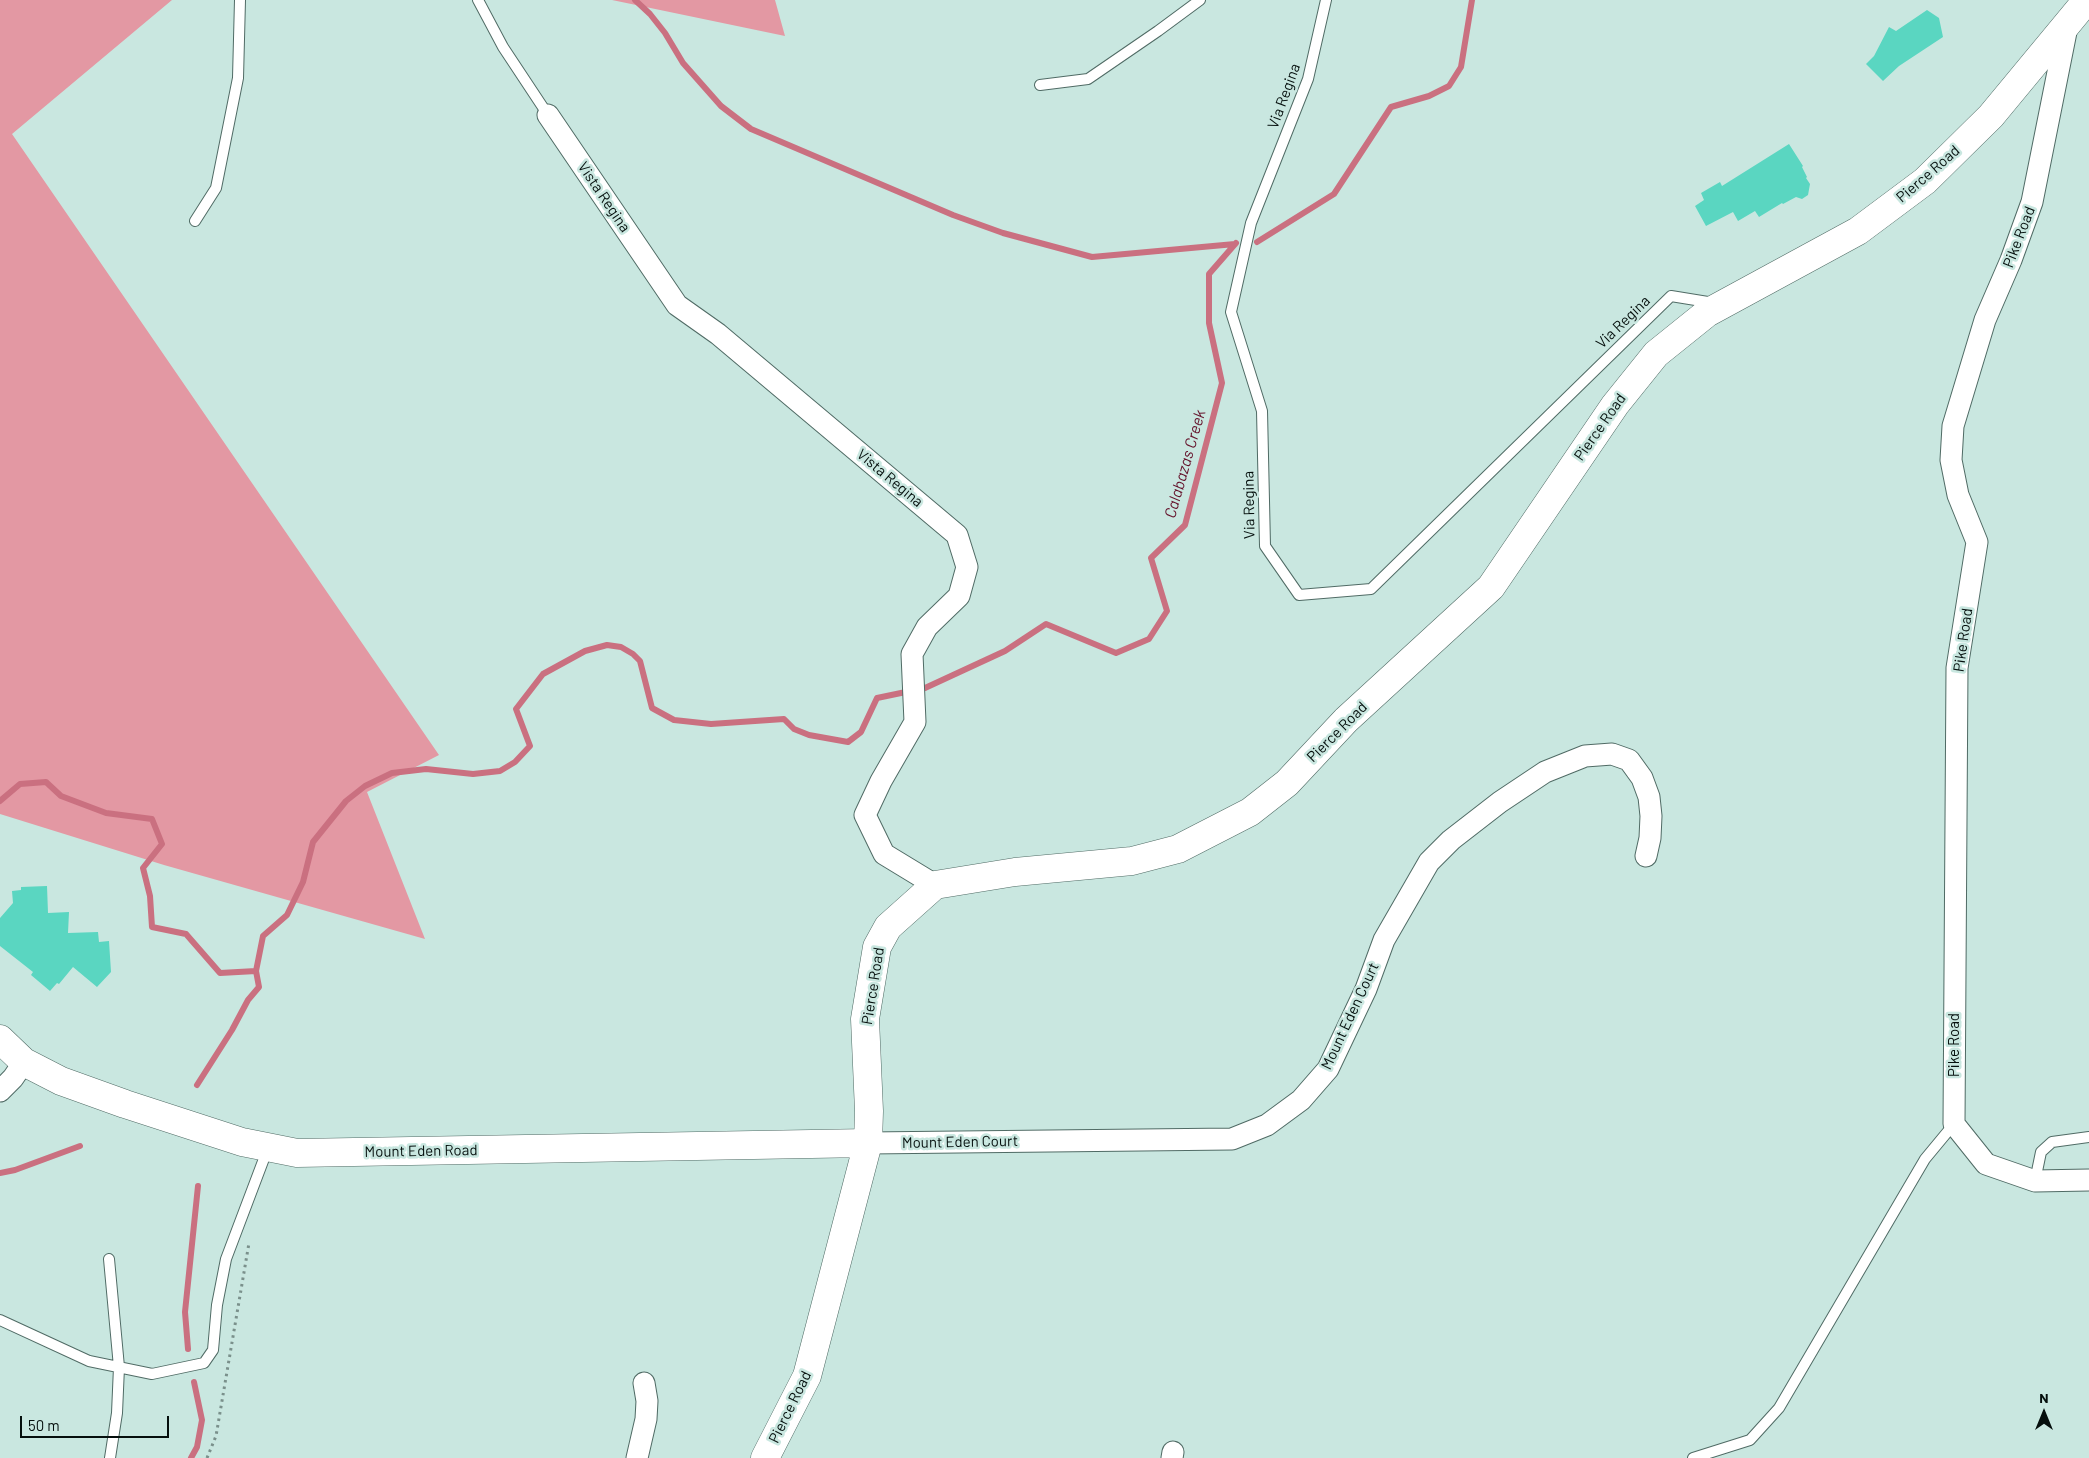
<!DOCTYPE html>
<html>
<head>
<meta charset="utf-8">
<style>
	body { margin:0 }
	#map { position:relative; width:2089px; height:1458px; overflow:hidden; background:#c9e7e0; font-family:Barlow,sans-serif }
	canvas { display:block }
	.north { position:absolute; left:2019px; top:1388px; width:50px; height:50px; -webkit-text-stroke:4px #c9e7e0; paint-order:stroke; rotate:0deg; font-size:14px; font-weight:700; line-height:20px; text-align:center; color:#050f0d }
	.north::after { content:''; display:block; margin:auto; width:18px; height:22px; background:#050f0d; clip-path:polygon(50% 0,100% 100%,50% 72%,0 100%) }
	.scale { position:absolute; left:20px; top:1416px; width:149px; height:22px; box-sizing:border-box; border:2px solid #050f0d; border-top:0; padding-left:6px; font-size:15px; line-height:18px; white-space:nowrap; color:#050f0d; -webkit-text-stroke:4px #c9e7e0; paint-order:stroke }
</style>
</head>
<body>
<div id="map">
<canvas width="2089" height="1458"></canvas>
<div class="north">N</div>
<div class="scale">50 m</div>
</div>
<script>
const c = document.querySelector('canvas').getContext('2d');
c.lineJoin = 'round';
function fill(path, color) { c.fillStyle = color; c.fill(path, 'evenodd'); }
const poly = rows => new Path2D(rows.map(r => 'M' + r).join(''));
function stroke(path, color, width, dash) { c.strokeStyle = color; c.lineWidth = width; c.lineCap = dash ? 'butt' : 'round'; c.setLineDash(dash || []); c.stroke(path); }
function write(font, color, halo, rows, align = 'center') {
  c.font = font + ' Barlow,sans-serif'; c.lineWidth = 5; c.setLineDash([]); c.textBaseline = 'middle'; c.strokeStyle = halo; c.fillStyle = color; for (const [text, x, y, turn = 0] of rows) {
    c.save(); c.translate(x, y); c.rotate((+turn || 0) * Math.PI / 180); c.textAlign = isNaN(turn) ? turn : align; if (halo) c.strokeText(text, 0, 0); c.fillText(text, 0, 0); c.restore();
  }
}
fill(poly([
	[0,0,172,0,12,134,439,755,367,792,425,939,164,865,0,814],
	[612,0,775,0,785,36]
]), '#e398a3');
stroke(poly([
	[635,0,650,14,665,33,683,63,721,106,751,129,953,215,1003,233,1092,257,1235,244],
	[1257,242,1334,194,1391,107,1429,96,1449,86,1461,67,1472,0],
	[0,801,20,784,46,782,61,796,106,813,152,819,162,844,143,868,150,896,152,927,186,934,220,973,256,971,263,936,287,915,303,882,313,842,346,801,365,786,392,773,426,769,473,774,500,771,515,762,530,746,516,709,543,674,585,651,607,645,621,647,633,654,640,661,652,708,674,720,711,724,784,719,794,729,809,735,848,742,861,732,877,698,925,688,1005,651,1046,624,1116,653,1149,639,1167,611,1151,558,1185,525,1222,383,1209,323,1209,274,1236,243],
	[197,1085,232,1030,248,1000,259,987,256,971],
	[0,1173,15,1170,80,1146],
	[188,1349,185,1312,198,1186],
	[191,1458,197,1447,202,1420,194,1382]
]), '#ca7080', 6);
fill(poly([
	[1927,10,1939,18,1943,37,1899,66,1883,81,1866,64,1874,56,1889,27,1896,31],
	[1789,144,1803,166,1802,167,1807,177,1806,178,1810,184,1808,195,1802,199,1796,197,1783,204,1782,203,1759,217,1755,211,1738,221,1733,212,1706,226,1695,206,1704,200,1701,193,1720,182,1722,186],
	[47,886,48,913,69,912,68,933,98,932,99,942,109,941,111,972,97,987,73,967,59,984,57,983,50,991,31,975,33,972,0,946,0,918,13,903,12,891,21,890,21,887]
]), '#5ad6c1');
const lane = poly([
	[478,0,503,47,548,115],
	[1326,0,1308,79,1251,223,1231,312,1262,411,1265,546,1299,595,1371,589,1671,296,1714,303],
	[1040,85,1088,79,1158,31,1200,0],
	[195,221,216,188,238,78,240,0],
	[2035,1181,2041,1152,2052,1142,2089,1137],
	[109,1259,119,1367,117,1413,110,1458],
	[0,1320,89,1361,152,1374,204,1363,213,1350,217,1305,226,1259,268,1148],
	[1693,1458,1750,1440,1779,1408,1925,1159,1954,1124]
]);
const street = poly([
	[2067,27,2032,202,2011,260,1985,320,1953,426,1951,460,1958,495,1977,542,1957,668,1954,1124,1986,1164,2035,1181,2089,1180],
	[548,115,677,305,718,334,957,535,967,567,959,596,927,627,912,654,915,722,881,781,865,815,884,854,935,885],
	[0,1091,13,1078,24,1062],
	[868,1143,1232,1139,1267,1125,1301,1100,1328,1069,1366,989,1384,940,1429,862,1451,840,1500,802,1545,772,1585,756,1612,754,1629,760,1642,778,1649,797,1651,816,1650,838,1646,856],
	[637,1458,646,1419,647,1401,644,1383],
	[1172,1458,1173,1452]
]);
const secondary = poly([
	[0,1039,24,1062,61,1081,125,1104,242,1142,297,1153,868,1143],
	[765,1458,807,1376,868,1143,869,1111,865,1019,877,947,888,927,935,885,1015,872,1132,861,1178,849,1250,812,1287,783,1346,720,1491,587,1615,405,1656,354,1707,313,1858,231,1925,181,1991,116,2087,0]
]);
stroke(lane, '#506b65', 12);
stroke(street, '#506b65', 23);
stroke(secondary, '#506b65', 29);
stroke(poly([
	[207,1458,216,1436,249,1243]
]), '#7a908b', 3, [2.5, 4]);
stroke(lane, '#fff', 10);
stroke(street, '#fff', 21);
stroke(secondary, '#fff', 28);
write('15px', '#050f0d', '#c9e7e0', [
	["Via Regina",1284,96,-70],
	["Pierce Road",1928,174,-41],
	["Vista Regina",604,197,56],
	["Pike Road",2019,237,-69],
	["Via Regina",1623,322,-44],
	["Pierce Road",1600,427,-55],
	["Vista Regina",890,478,40],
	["Via Regina",1249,505,-91],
	["Pike Road",1963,640,-82],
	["Pierce Road",1337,732,-45],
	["Pierce Road",873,986,-81],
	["Mount Eden Court",1350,1016,-65],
	["Pike Road",1954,1045,-90],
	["Mount Eden Court",960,1142,-1],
	["Mount Eden Road",421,1151,-1],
	["Pierce Road",790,1407,-64]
]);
write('italic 16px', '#64112a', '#c9e7e0', [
	["Calabazas Creek",1185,464,-74]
]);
</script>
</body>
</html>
